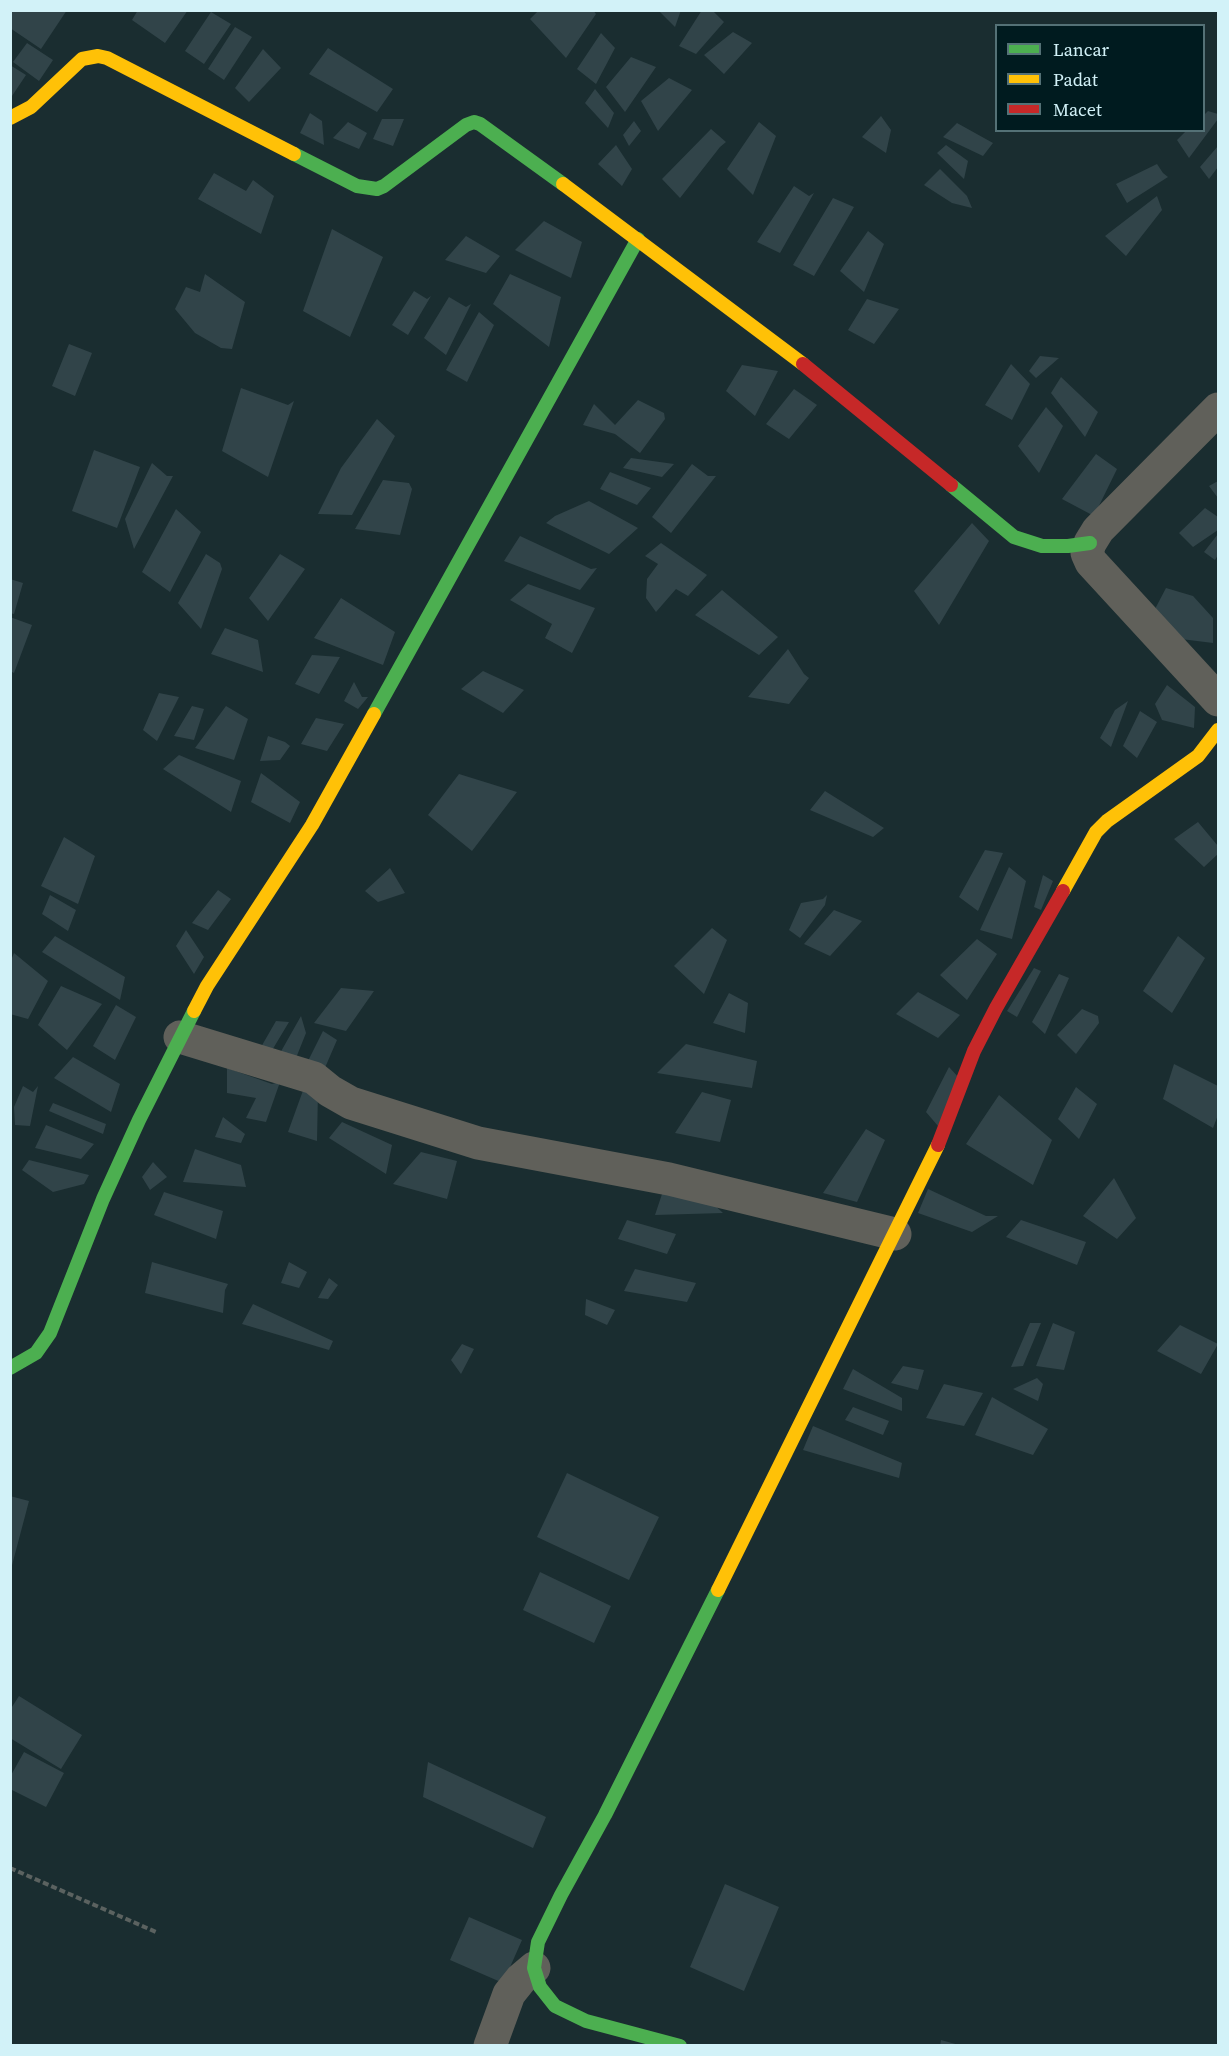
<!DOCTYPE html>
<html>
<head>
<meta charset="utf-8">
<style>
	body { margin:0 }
	#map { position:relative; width:1229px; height:2056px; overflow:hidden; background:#1a2d30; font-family:"Source Serif 4",serif }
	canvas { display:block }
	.frame { position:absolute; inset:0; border:12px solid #d2f2f8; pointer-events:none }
	.legend { position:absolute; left:995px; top:24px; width:210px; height:108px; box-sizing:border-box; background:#001b1f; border:2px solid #547176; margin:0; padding:8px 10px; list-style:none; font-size:18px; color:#d2f2f8 }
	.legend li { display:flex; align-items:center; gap:12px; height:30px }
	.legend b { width:30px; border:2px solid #547176 }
</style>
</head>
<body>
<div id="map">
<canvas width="1229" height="2056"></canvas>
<div class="frame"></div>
<ul class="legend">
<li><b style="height:8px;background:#4caf50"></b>Lancar</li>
<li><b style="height:8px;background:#ffc107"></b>Padat</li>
<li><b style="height:8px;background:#c62828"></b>Macet</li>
</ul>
</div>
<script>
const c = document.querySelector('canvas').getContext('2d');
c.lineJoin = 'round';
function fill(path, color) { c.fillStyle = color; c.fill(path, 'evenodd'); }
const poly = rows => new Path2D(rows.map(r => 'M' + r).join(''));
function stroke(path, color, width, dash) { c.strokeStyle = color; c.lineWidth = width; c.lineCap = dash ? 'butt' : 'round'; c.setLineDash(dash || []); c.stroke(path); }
fill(poly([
	[10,10,67,10,41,49,10,28],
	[138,10,188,10,165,43,132,20],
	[539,10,593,10,596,14,566,58,530,19],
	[658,10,681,10,675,27],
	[702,10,712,10,724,22,696,54,679,46],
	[211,12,231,24,204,64,185,51],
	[235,27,252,37,224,80,208,69],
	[733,32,752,43,724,74,704,55],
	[601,33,615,48,596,84,577,69],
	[27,43,53,60,39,81,13,62],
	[328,48,393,89,377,112,309,74],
	[263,49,281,68,249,102,235,88],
	[631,57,656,67,625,112,606,87],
	[10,65,26,75,12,96,10,95],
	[669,78,692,90,658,131,641,101],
	[595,89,614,113,608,128,585,103],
	[1208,111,1218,114,1218,119,1189,158,1177,140,1187,130,1204,130,1204,115],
	[310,113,322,121,324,145,300,133],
	[881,116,891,130,886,153,862,137],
	[382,119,404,119,393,146,373,139],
	[634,121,641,131,629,146,623,135],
	[348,122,367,133,359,149,333,138],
	[759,122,776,136,753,195,727,169],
	[957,123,993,143,983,156,943,137],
	[711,129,726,142,720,147,680,198,662,179],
	[616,145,632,169,622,186,598,164],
	[946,145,968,161,964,179,937,153],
	[1218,146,1218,167,1209,179,1200,167],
	[1157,164,1163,173,1168,177,1127,203,1116,184],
	[940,169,967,196,972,208,952,203,924,185],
	[214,173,246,191,253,180,274,196,261,234,198,199],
	[794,186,809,196,814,193,780,253,757,242],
	[1157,196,1162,210,1126,256,1105,236],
	[833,198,854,207,814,276,793,265],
	[544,221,582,242,571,278,515,250],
	[332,229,383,257,350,337,303,311],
	[868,231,884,244,864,292,840,271],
	[466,236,500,256,486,273,445,260],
	[205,274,245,302,232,349,221,348,195,333,175,309,186,287,200,292],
	[510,274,561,297,549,347,493,304],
	[414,291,427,299,431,296,408,335,392,325],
	[449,297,466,307,471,304,446,355,424,338],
	[867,299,899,309,874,344,848,330],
	[479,312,494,325,467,382,446,370],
	[69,344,92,353,75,396,52,386],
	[1040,356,1059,358,1036,378,1029,371],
	[1011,364,1030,384,1012,420,985,405],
	[742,365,778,371,755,416,726,391],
	[1061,377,1098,412,1085,437,1051,393],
	[241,388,288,405,294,401,268,477,222,451],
	[794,389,817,405,789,439,766,424],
	[638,400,664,413,665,419,640,453,615,434,583,425,594,404,615,425],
	[1046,407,1063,426,1039,473,1018,446],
	[377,419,395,436,352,515,318,514,341,468],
	[94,450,140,467,117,528,72,511],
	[1096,454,1117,469,1094,516,1062,499],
	[631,458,674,464,662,477,623,468],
	[152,463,167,476,173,476,134,549,125,519],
	[692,464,708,476,716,476,671,533,652,517],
	[610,472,651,488,637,505,600,489],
	[383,480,409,483,412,489,400,535,355,529],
	[1218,481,1218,498,1209,486],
	[589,501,638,528,609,554,546,523,555,516],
	[1205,508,1218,517,1218,530,1193,547,1179,533],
	[176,509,201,532,170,592,142,572],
	[972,523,989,541,939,625,914,591],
	[1218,534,1218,555,1215,560,1204,552],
	[520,536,591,569,597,568,580,590,504,561],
	[661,543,707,575,688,596,676,589,656,612,646,598,647,579,658,564,645,556],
	[206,554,220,563,222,569,201,629,178,603],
	[280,554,305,569,268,621,249,598],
	[10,579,23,583,14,614,10,613],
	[528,584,595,608,572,653,545,638,552,624,510,600],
	[1166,588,1193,596,1213,618,1213,643,1181,639,1155,609],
	[722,590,778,637,759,655,695,615],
	[341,598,395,632,383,665,314,638],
	[10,617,32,625,14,673,10,671],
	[225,628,258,640,263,672,211,654],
	[788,649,804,674,809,678,789,704,748,697],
	[312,655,340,657,319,694,295,684],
	[483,671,524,690,503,713,461,689],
	[354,682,362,697,368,697,358,709,344,701],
	[1167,685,1195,707,1194,728,1162,720,1155,704],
	[159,693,179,697,157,741,143,730],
	[1128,701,1111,747,1100,738,1115,710],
	[192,706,204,709,194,740,174,736],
	[226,706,248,719,234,760,195,748],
	[1140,711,1157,722,1137,758,1123,746],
	[316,718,344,724,327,751,301,744],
	[268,736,285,742,290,746,280,760,260,761],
	[179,755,241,781,231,812,163,769],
	[261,773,300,802,290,823,251,802],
	[459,774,517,792,472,851,428,815],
	[825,791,884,828,873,837,810,810],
	[1198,822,1218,846,1218,854,1204,867,1174,839],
	[64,837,95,856,78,904,41,886],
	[985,850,1003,853,978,911,959,897],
	[1009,867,1026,881,1012,939,980,930],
	[390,868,405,893,378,902,365,891],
	[1043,875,1053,881,1041,910,1034,907],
	[218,890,231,899,208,930,192,923],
	[50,895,76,910,68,931,42,914],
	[827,895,825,905,800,938,789,930,801,903,823,899],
	[834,910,862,921,830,956,804,944],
	[712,928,727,940,704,994,674,966],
	[186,930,204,957,194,974,176,946],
	[55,936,125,977,120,1000,42,952],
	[1178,936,1205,958,1172,1013,1143,991],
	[977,939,997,954,967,1000,940,975],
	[14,953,48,981,28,1019,10,1014,10,963],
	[1034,968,1041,971,1017,1017,1007,1011],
	[1059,974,1069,978,1045,1034,1032,1022],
	[61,986,102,1004,67,1050,38,1025],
	[341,988,374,991,346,1031,314,1023],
	[918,992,960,1015,938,1038,896,1014],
	[729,993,748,1003,745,1033,713,1023],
	[116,1005,136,1017,115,1060,93,1046],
	[1082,1009,1098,1016,1099,1023,1076,1054,1057,1035],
	[301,1016,306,1033,296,1058,279,1055],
	[276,1021,289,1022,271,1052,261,1047],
	[323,1031,337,1040,324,1070,305,1067],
	[686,1044,757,1061,752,1088,657,1073],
	[73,1057,120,1084,111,1112,54,1078],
	[1174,1064,1218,1086,1218,1115,1213,1128,1163,1099],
	[949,1067,960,1079,938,1126,926,1112],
	[227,1068,272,1084,280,1082,266,1122,246,1118,256,1098,227,1093],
	[305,1085,318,1091,317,1141,288,1132],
	[23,1086,33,1092,38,1086,30,1126,15,1125,14,1107],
	[1076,1087,1097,1104,1079,1139,1058,1119],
	[702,1092,731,1100,720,1142,675,1133],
	[999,1095,1052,1140,1033,1185,966,1144],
	[53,1103,106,1124,103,1134,49,1111],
	[223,1117,245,1134,241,1143,215,1137],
	[342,1122,392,1145,386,1174,329,1138],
	[46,1125,94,1144,81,1159,35,1148],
	[866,1129,885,1140,857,1202,823,1193],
	[195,1149,241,1165,246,1187,183,1182],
	[421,1152,457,1161,447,1199,393,1184],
	[29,1160,89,1175,84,1184,53,1192,22,1170],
	[153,1162,167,1177,150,1190,142,1177],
	[1114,1178,1136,1218,1117,1239,1083,1216],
	[928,1189,986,1216,998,1216,972,1232,918,1213],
	[663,1191,705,1196,723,1213,655,1215],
	[164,1192,223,1211,216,1239,154,1215],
	[627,1220,676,1234,667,1254,618,1239],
	[1021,1220,1086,1242,1077,1265,1006,1237],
	[152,1262,228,1284,225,1290,223,1313,145,1293],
	[289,1262,307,1272,299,1288,281,1283],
	[635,1269,696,1283,687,1302,624,1291],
	[329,1278,338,1285,328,1299,318,1298],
	[586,1299,615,1310,607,1325,585,1315],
	[253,1304,333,1341,329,1350,242,1324],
	[1030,1323,1041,1323,1023,1366,1011,1367],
	[1053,1323,1075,1332,1064,1370,1036,1366],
	[1180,1325,1218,1344,1201,1374,1157,1351],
	[462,1344,474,1349,461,1374,451,1360],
	[903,1366,924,1370,918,1390,891,1383],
	[853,1369,902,1398,902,1411,843,1389],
	[1037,1378,1043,1384,1038,1401,1013,1389],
	[944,1384,983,1393,964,1426,926,1418],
	[992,1397,1048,1429,1033,1455,975,1435],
	[853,1407,889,1421,883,1435,845,1420],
	[813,1426,902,1463,899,1478,803,1450],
	[567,1473,659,1517,629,1580,537,1537],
	[10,1496,29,1501,11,1569,10,1569],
	[540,1572,611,1606,594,1643,523,1610],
	[19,1696,82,1735,61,1769,10,1738,10,1710],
	[24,1752,64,1773,46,1807,10,1789,10,1777],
	[428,1762,546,1817,533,1848,423,1797],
	[725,1884,779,1907,744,1991,690,1967],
	[469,1917,522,1940,503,1983,450,1960],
	[941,2040,959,2045,959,2046,940,2046]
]), '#314449');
stroke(poly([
	[10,1868,156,1932]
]), '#5b6260', 4, [6, 3]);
stroke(poly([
	[1218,409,1098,530,1090,543,1087,553,1091,562,1218,700],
	[180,1037,314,1078,330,1091,351,1103,478,1143,669,1179,895,1234],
	[490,2046,509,1994,521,1979,534,1968]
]), '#60605a', 33);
stroke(poly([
	[294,154,357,186,377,189,384,186,466,125,474,122,480,124,563,184],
	[951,485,1014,537,1042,546,1068,546,1090,543],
	[374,714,638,239],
	[10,1368,36,1353,50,1333,103,1199,139,1120,194,1011],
	[680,2046,586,2021,555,2006,540,1987,534,1968,538,1942,561,1895,605,1815,718,1590]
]), '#4caf50', 14);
stroke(poly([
	[10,118,31,107,82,59,98,56,107,58,294,154],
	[563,184,803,364],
	[1063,891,1096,832,1107,821,1198,756,1218,730],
	[194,1011,207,986,312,825,374,714],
	[718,1590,938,1145]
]), '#ffc107', 14);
stroke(poly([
	[803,364,951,485],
	[938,1145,974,1051,996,1008,1063,891]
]), '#c62828', 14);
</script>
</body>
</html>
